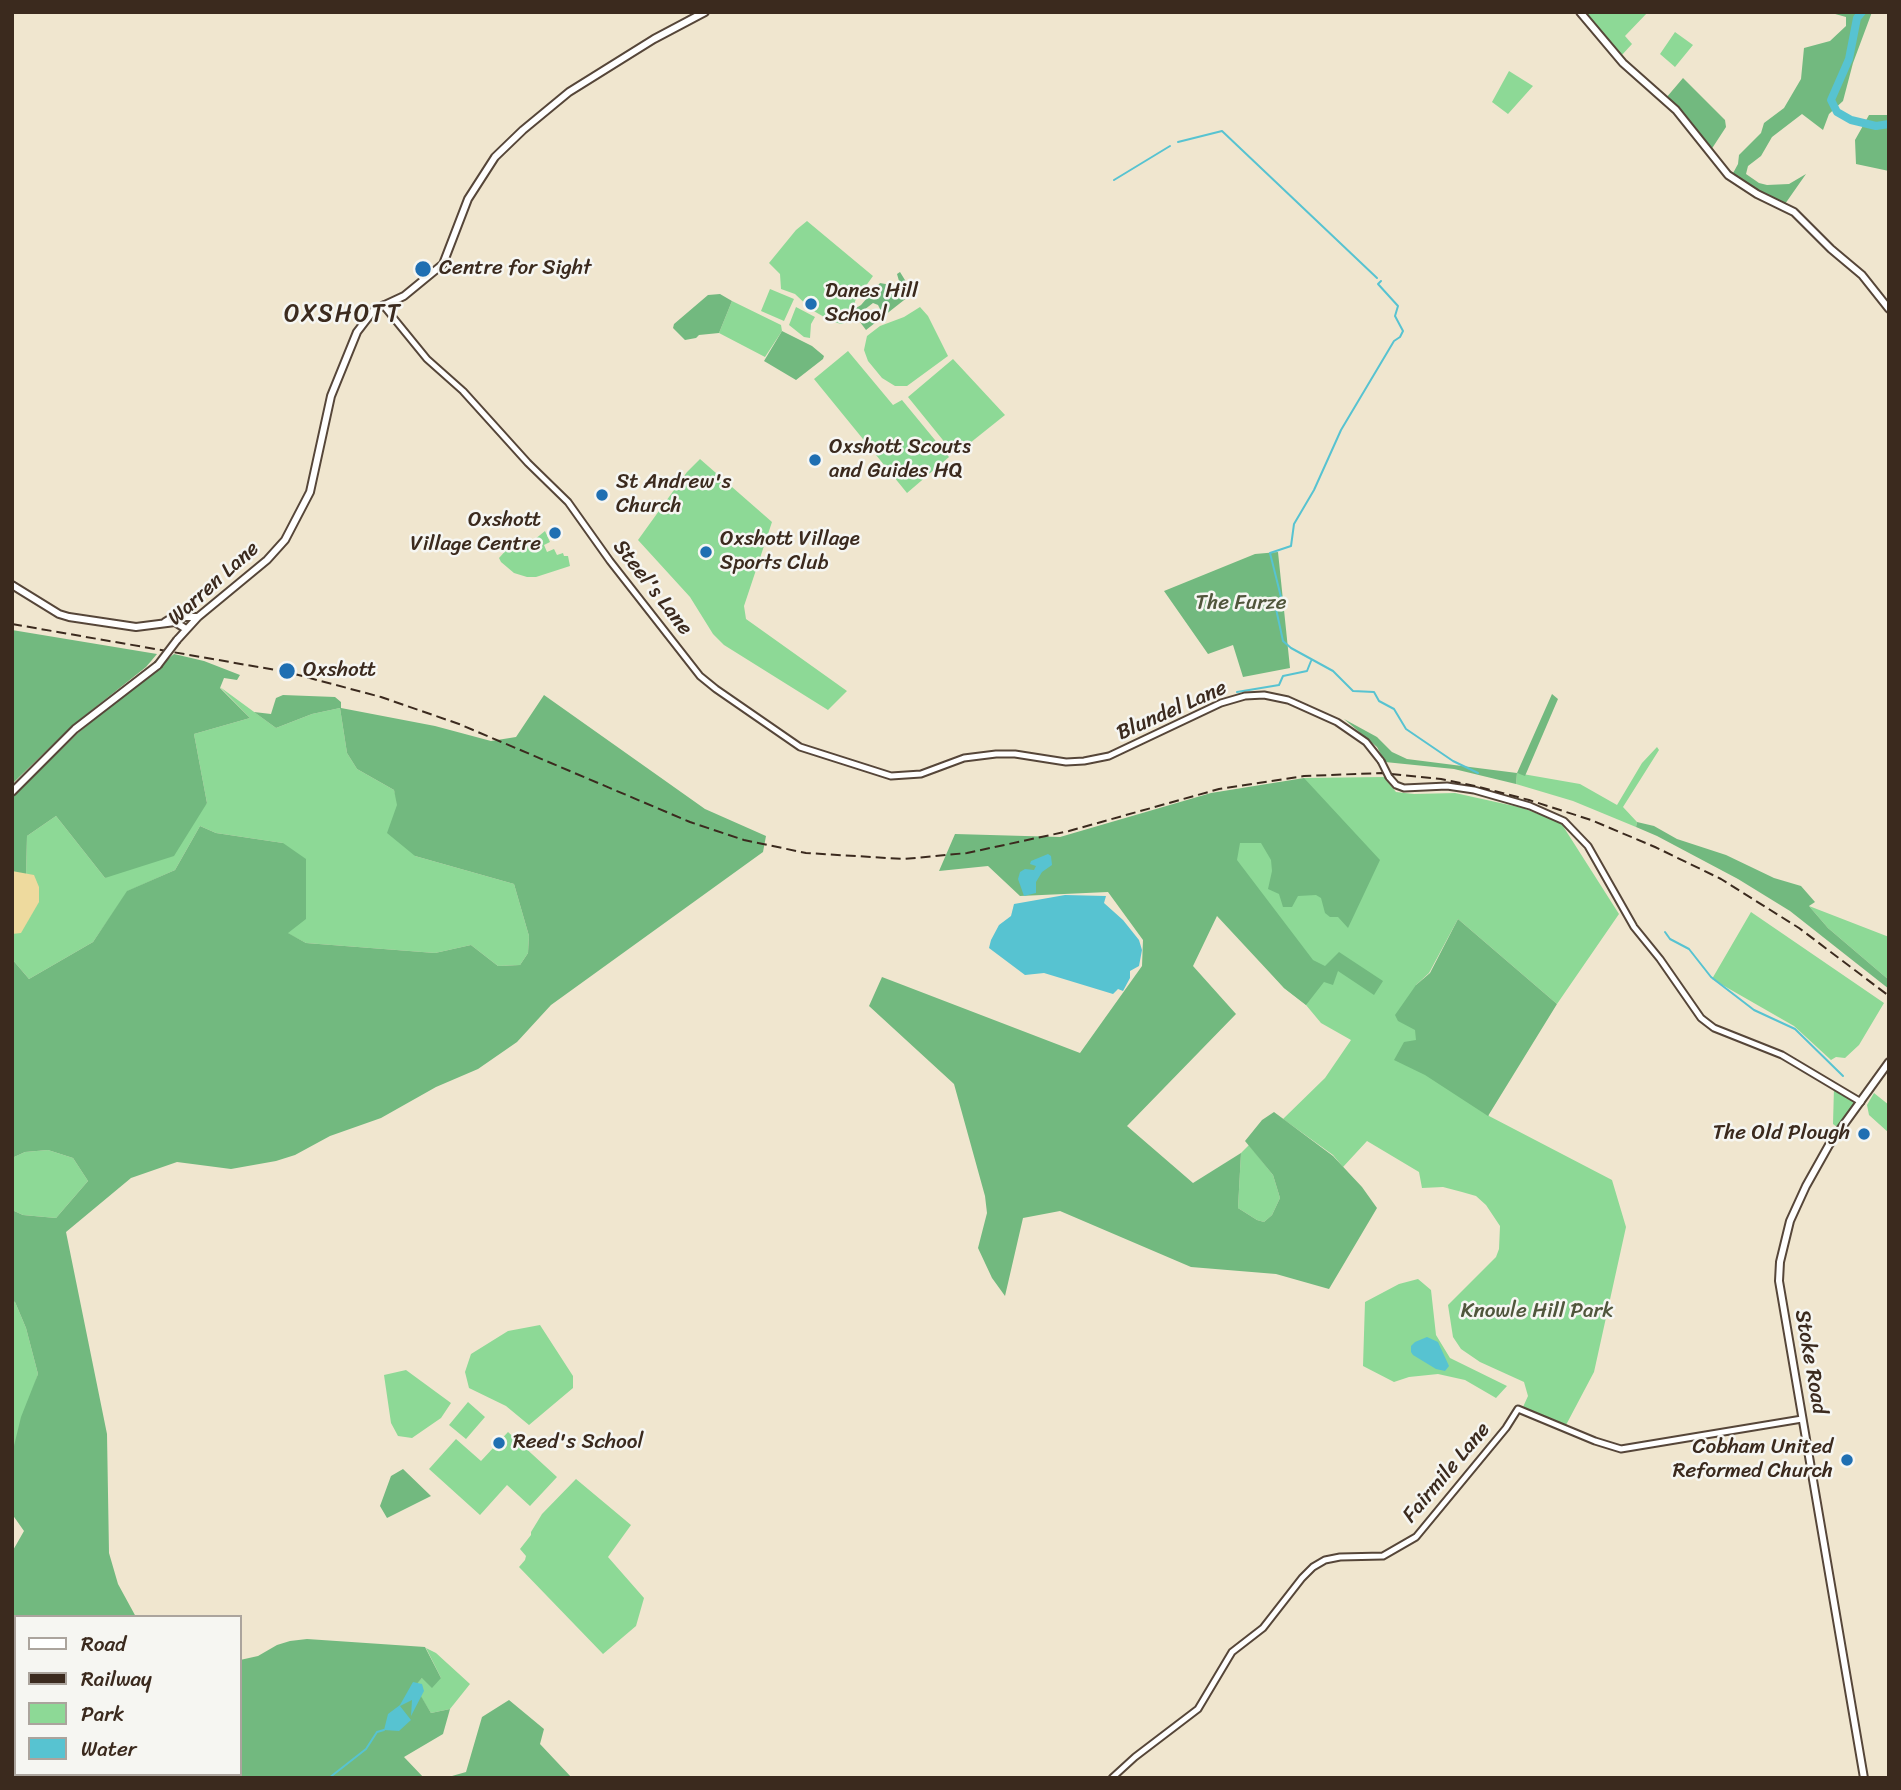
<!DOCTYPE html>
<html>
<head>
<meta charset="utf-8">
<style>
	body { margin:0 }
	#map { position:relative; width:1901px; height:1790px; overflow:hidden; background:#f0e6cf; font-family:Sriracha,sans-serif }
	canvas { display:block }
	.frame { position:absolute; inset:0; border:14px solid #3b2a1e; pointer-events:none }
	.legend { position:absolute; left:14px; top:1615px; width:228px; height:161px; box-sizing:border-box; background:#f6f6f2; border:2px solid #aba49d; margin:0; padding:9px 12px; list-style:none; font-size:21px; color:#3b2a1e }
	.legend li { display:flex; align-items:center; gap:14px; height:35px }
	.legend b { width:35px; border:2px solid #aba49d }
</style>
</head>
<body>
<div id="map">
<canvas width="1901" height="1790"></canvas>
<div class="frame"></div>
<ul class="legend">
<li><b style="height:9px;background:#fff"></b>Road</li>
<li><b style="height:9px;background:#3b2a1e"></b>Railway</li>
<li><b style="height:19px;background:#8dd996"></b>Park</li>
<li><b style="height:19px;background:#57c3d1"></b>Water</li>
</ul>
</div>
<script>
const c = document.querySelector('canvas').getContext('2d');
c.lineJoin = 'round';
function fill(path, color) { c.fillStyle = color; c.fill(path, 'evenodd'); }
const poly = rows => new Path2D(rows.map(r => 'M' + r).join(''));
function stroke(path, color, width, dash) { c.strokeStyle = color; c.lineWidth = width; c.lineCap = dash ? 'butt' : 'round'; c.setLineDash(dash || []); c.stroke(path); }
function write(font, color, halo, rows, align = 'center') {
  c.font = font + ' Sriracha,sans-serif'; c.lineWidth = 5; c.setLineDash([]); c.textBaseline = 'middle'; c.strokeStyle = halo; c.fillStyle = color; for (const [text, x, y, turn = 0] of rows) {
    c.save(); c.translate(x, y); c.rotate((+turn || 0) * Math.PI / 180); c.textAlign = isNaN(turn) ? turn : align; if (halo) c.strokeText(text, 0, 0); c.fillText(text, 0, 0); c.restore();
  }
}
fill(poly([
	[1583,12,1648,12,1625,36,1632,44,1621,56],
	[1675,32,1693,45,1675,67,1660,54],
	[1509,71,1533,86,1508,114,1492,102],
	[807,221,873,276,855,301,855,317,848,322,841,324,831,321,812,310,795,294,781,289,780,274,769,263,796,230],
	[770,289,794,299,784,321,761,311],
	[732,301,781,325,782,331,765,357,719,333],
	[796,307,815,317,811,324,810,338,804,337,789,325],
	[920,307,928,316,948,356,907,386,895,386,882,378,868,361,864,350,867,336,880,326,904,317],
	[848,351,893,405,902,400,949,457,907,493,814,379],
	[953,359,1005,415,955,455,908,397],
	[700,459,772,522,744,606,746,619,847,691,828,710,724,645,713,634,690,597,638,540,687,472],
	[545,531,550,542,544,545,547,552,554,549,557,555,563,553,564,556,568,556,570,566,536,577,527,577,514,573,501,562,499,558,519,536,529,544],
	[220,687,276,728,312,714,340,708,347,753,357,769,394,790,415,856,514,884,529,936,528,953,520,965,498,966,471,945,435,953,306,943,287,933,283,843,216,833,200,826,175,870,128,891,93,942,29,979,12,959,12,884,26,877,27,836,56,816,105,878,207,803,194,734,250,718],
	[1657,747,1659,750,1623,807,1637,822,1636,827,1573,801,1516,784,1517,773,1580,784,1617,805,1642,763],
	[1384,777,1396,792,1414,794,1455,793,1523,808,1561,823,1619,914,1557,1004,1458,919,1429,973,1416,985,1489,1116,1612,1180,1626,1227,1594,1372,1566,1425,1523,1407,1528,1396,1524,1382,1480,1362,1461,1349,1453,1337,1448,1305,1496,1257,1499,1249,1500,1226,1486,1205,1476,1196,1462,1192,1443,1187,1422,1188,1419,1172,1367,1141,1343,1167,1333,1155,1283,1119,1325,1078,1351,1040,1321,1023,1306,1005,1284,988,1255,955,1211,839,1304,778],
	[1809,906,1889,937,1889,980,1828,928],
	[1751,912,1884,1003,1859,1045,1845,1058,1836,1057,1831,1060,1794,1026,1712,979],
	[1834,1087,1853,1099,1854,1105,1837,1127,1833,1124],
	[1874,1093,1889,1105,1889,1133,1869,1115,1867,1105],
	[1249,1145,1273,1175,1280,1198,1272,1215,1264,1222,1257,1220,1238,1208,1241,1153],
	[48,1150,73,1158,88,1181,56,1218,23,1215,12,1210,12,1158,25,1152],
	[1418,1279,1431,1290,1436,1335,1450,1358,1507,1386,1496,1398,1465,1380,1438,1374,1409,1377,1394,1382,1363,1366,1365,1302,1399,1284],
	[12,1301,15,1302,26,1328,38,1374,12,1454],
	[540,1325,573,1376,573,1388,529,1425,506,1406,469,1388,465,1372,471,1354,508,1331],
	[406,1370,451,1403,441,1418,412,1438,398,1436,391,1423,384,1375],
	[468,1402,485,1417,466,1439,449,1425],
	[508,1432,557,1477,530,1506,507,1485,480,1515,429,1469,456,1439,481,1461],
	[576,1479,631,1525,608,1557,644,1598,636,1626,603,1654,519,1567,525,1560,526,1556,520,1549,531,1535,531,1532,542,1514],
	[426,1648,436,1653,470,1684,450,1709,431,1713,414,1686,422,1678,441,1678]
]), '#8dd996');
fill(poly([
	[1828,12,1872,12,1853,63,1843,101,1829,114,1823,130,1802,114,1772,137,1761,156,1748,166,1746,174,1759,183,1767,185,1789,184,1806,174,1785,204,1740,182,1732,175,1738,164,1739,155,1761,133,1764,123,1784,108,1801,79,1804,48,1830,41,1846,26,1846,17],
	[1683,78,1725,120,1726,127,1711,150,1666,98],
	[1869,115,1889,115,1889,171,1856,164,1855,140],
	[900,272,913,293,866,330,860,322,880,309,878,305,873,303,855,317,856,308,861,305,880,283,896,286,899,281,897,274],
	[720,294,732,301,719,333,699,335,696,338,685,340,673,328,674,324,708,295],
	[782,331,812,346,824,356,823,359,796,380,764,361],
	[1278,552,1290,668,1243,677,1233,645,1208,654,1164,591,1255,554],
	[12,630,157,654,146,667,73,725,12,784],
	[174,654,204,661,240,675,237,680,224,678,220,688,250,718,194,734,207,803,174,856,105,878,56,816,27,836,26,877,12,884,12,797,78,733],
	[1552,694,1558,699,1525,776,1517,773,1516,784,1454,769,1385,762,1377,747,1344,719,1377,737,1392,752,1407,759,1517,773],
	[283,695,335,697,341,702,341,708,435,726,491,741,516,737,544,695,705,809,766,836,763,852,551,1005,517,1042,478,1069,436,1087,381,1118,330,1136,295,1155,276,1161,231,1169,177,1162,131,1178,66,1232,107,1434,109,1553,118,1584,136,1617,16,1617,16,1666,12,1662,12,1552,24,1531,12,1514,12,1454,21,1417,38,1374,26,1328,15,1302,12,1301,12,1210,23,1215,56,1218,88,1181,73,1158,48,1150,25,1152,12,1158,12,959,29,979,93,942,127,891,175,870,200,826,216,833,283,843,306,859,306,919,288,933,306,943,435,953,471,945,498,966,520,965,528,953,529,936,514,884,415,856,387,833,397,805,394,790,357,769,347,753,340,708,312,714,276,728,254,712,271,714,276,698],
	[1304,778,1380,860,1348,928,1338,917,1330,917,1325,913,1321,898,1316,895,1298,896,1292,907,1283,907,1279,894,1268,889,1272,871,1271,860,1261,843,1240,843,1237,860,1313,960,1325,966,1339,952,1383,981,1374,995,1338,971,1333,985,1324,982,1306,1005,1284,988,1217,916,1193,966,1236,1014,1127,1126,1193,1183,1241,1153,1238,1208,1257,1220,1264,1222,1272,1215,1280,1198,1273,1175,1245,1141,1262,1120,1274,1112,1333,1156,1362,1187,1377,1208,1329,1289,1276,1274,1191,1267,1060,1211,1023,1218,1005,1296,992,1278,978,1248,987,1213,985,1196,954,1084,869,1006,882,977,1080,1053,1142,966,1143,940,1108,892,1020,896,988,866,939,871,955,834,1060,837,1211,793],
	[1637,822,1654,826,1677,839,1726,855,1774,878,1801,886,1815,902,1809,906,1828,928,1889,980,1889,989,1790,911,1738,879,1657,836,1636,827],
	[1458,919,1557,1004,1488,1116,1425,1075,1394,1060,1404,1042,1416,1040,1415,1030,1398,1021,1395,1015,1416,985,1430,973],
	[403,1469,431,1496,387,1518,380,1506,391,1476],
	[307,1639,425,1647,441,1678,432,1688,422,1678,415,1686,431,1713,450,1709,443,1734,404,1757,424,1778,110,1778,108,1774,240,1774,240,1660,258,1656,277,1645,290,1641],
	[509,1700,544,1729,540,1744,572,1778,445,1778,466,1772,482,1717],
	[12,1712,16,1716,16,1774,65,1774,67,1778,12,1778]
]), '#72b97f');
fill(poly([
	[12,871,34,875,39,887,39,902,21,933,12,934]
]), '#eeda9e');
fill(poly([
	[1048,854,1051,856,1052,865,1042,872,1036,882,1036,893,1024,896,1018,879,1020,872,1025,869,1034,870,1036,866,1030,864,1031,861],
	[1065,895,1106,896,1104,903,1123,920,1139,940,1142,950,1139,966,1130,971,1130,978,1123,991,1118,989,1113,994,1044,973,1025,975,989,948,991,940,999,925,1011,916,1014,904],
	[1427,1337,1438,1342,1449,1366,1445,1371,1436,1369,1413,1355,1411,1352,1411,1346,1415,1342],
	[413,1682,422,1684,424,1691,411,1716,412,1700,400,1706,411,1720,399,1731,384,1730,388,1714,400,1705]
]), '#57c3d1');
stroke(poly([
	[1178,142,1222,131,1377,278],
	[1114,180,1170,146],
	[1381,281,1378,284,1398,306,1395,316,1403,331,1400,337,1394,341,1341,430,1314,490,1294,524,1291,546,1270,553,1281,597,1275,604,1283,641,1291,648,1333,671,1353,691,1374,692,1379,701,1394,709,1406,729,1453,761,1478,773],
	[1237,692,1279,685,1283,676,1307,671,1311,661],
	[1665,932,1670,939,1689,949,1711,977,1754,1010,1795,1029,1843,1076],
	[329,1778,366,1749,377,1732,384,1730]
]), '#57c3d1', 2);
stroke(poly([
	[1862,12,1857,18,1849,59,1831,100,1837,112,1851,120,1876,126,1889,124]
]), '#57c3d1', 8);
const minor = poly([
	[383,305,427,359,463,391,528,463,568,502,610,561,700,676,716,689,800,747,891,776,921,774,964,758,996,754,1015,754,1066,762,1084,761,1109,756,1221,703,1245,696,1264,695,1288,700,1337,722,1366,742,1381,761],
	[1389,777,1396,785,1404,788,1447,786,1474,790,1530,806,1564,821,1588,846,1634,927,1660,959,1701,1018,1714,1028,1782,1055,1861,1102],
	[1112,1778,1135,1757,1198,1709,1232,1652,1263,1628,1302,1578,1313,1567,1325,1560,1340,1557,1383,1556,1416,1537,1506,1428,1518,1409,1595,1441,1621,1449,1802,1419]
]);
const major = poly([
	[1580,12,1623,63,1676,110,1728,175,1757,194,1794,212,1831,249,1862,275,1889,309],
	[12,585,59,614,69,617,136,627,175,622,186,629],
	[165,622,173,617,198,617],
	[177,640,198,617,267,560,285,540,310,492,331,396,357,332,374,310,404,296,443,264,468,199,495,157,523,130,569,92,654,39,705,12],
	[12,792,75,729,158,665],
	[1864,1778,1779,1281,1780,1262,1790,1221,1806,1186,1829,1145,1889,1062]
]);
const highway = poly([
	[12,1679,16,1683],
	[12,1697,16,1700],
	[79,1774,81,1778],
	[93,1774,96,1778]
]);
stroke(minor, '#564639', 9);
stroke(major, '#564639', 10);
stroke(highway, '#564639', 10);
stroke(minor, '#fff', 5);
stroke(major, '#fff', 6);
stroke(highway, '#fff', 7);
stroke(poly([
	[12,624,287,672,381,697,459,724,690,822,744,840,806,853,904,859,967,853,1069,831,1219,789,1304,776,1382,773,1441,779,1475,786,1529,800,1591,820,1655,847,1721,879,1799,928,1889,996]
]), '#3b2a1e', 2, [10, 5]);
const minorBridge = poly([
	[1381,761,1389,777]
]);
const majorBridge = poly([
	[158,665,177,640]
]);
stroke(minorBridge, '#564639', 9, []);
stroke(majorBridge, '#564639', 10, []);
stroke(minorBridge, '#fff', 5);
stroke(majorBridge, '#fff', 6);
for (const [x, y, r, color] of [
	[423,269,9,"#1f6fb2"],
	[811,304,7,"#1f6fb2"],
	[815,460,7,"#1f6fb2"],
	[602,495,7,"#1f6fb2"],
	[555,533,7,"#1f6fb2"],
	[706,552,7,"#1f6fb2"],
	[287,671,9,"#1f6fb2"],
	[1864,1134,7,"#1f6fb2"],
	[499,1443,7,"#1f6fb2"],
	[1847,1460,7,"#1f6fb2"]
]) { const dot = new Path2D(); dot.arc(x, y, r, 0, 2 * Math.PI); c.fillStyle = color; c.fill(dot); stroke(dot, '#f6f6f2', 2.5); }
write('21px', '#3b2a1e', '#f6f6f2', [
	["Centre for Sight",439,269],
	["Danes Hill",825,292],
	["School",825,316],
	["Oxshott Scouts",829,448],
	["and Guides HQ",829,472],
	["St Andrew's",616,483],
	["Church",616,507],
	["Oxshott",541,521,"right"],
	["Village Centre",541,545,"right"],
	["Oxshott Village",720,540],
	["Sports Club",720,564],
	["Oxshott",303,671],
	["The Old Plough",1850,1134,"right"],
	["Reed's School",513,1443],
	["Cobham United",1833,1448,"right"],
	["Reformed Church",1833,1472,"right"]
], 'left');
write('21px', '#3b2a1e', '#f6f6f2', [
	["Warren Lane",214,584,-42],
	["Steel's Lane",652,588,52],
	["Blundel Lane",1172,711,-24],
	["Stoke Road",1810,1362,80],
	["Fairmile Lane",1447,1473,-50]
]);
write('21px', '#50563c', '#f6f6f2', [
	["The Furze",1241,604],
	["Knowle Hill Park",1537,1312]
]);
c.letterSpacing = '2px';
write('24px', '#3b2a1e', '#f6f6f2', [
	["OXSHOTT",343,315]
]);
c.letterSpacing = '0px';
</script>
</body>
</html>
